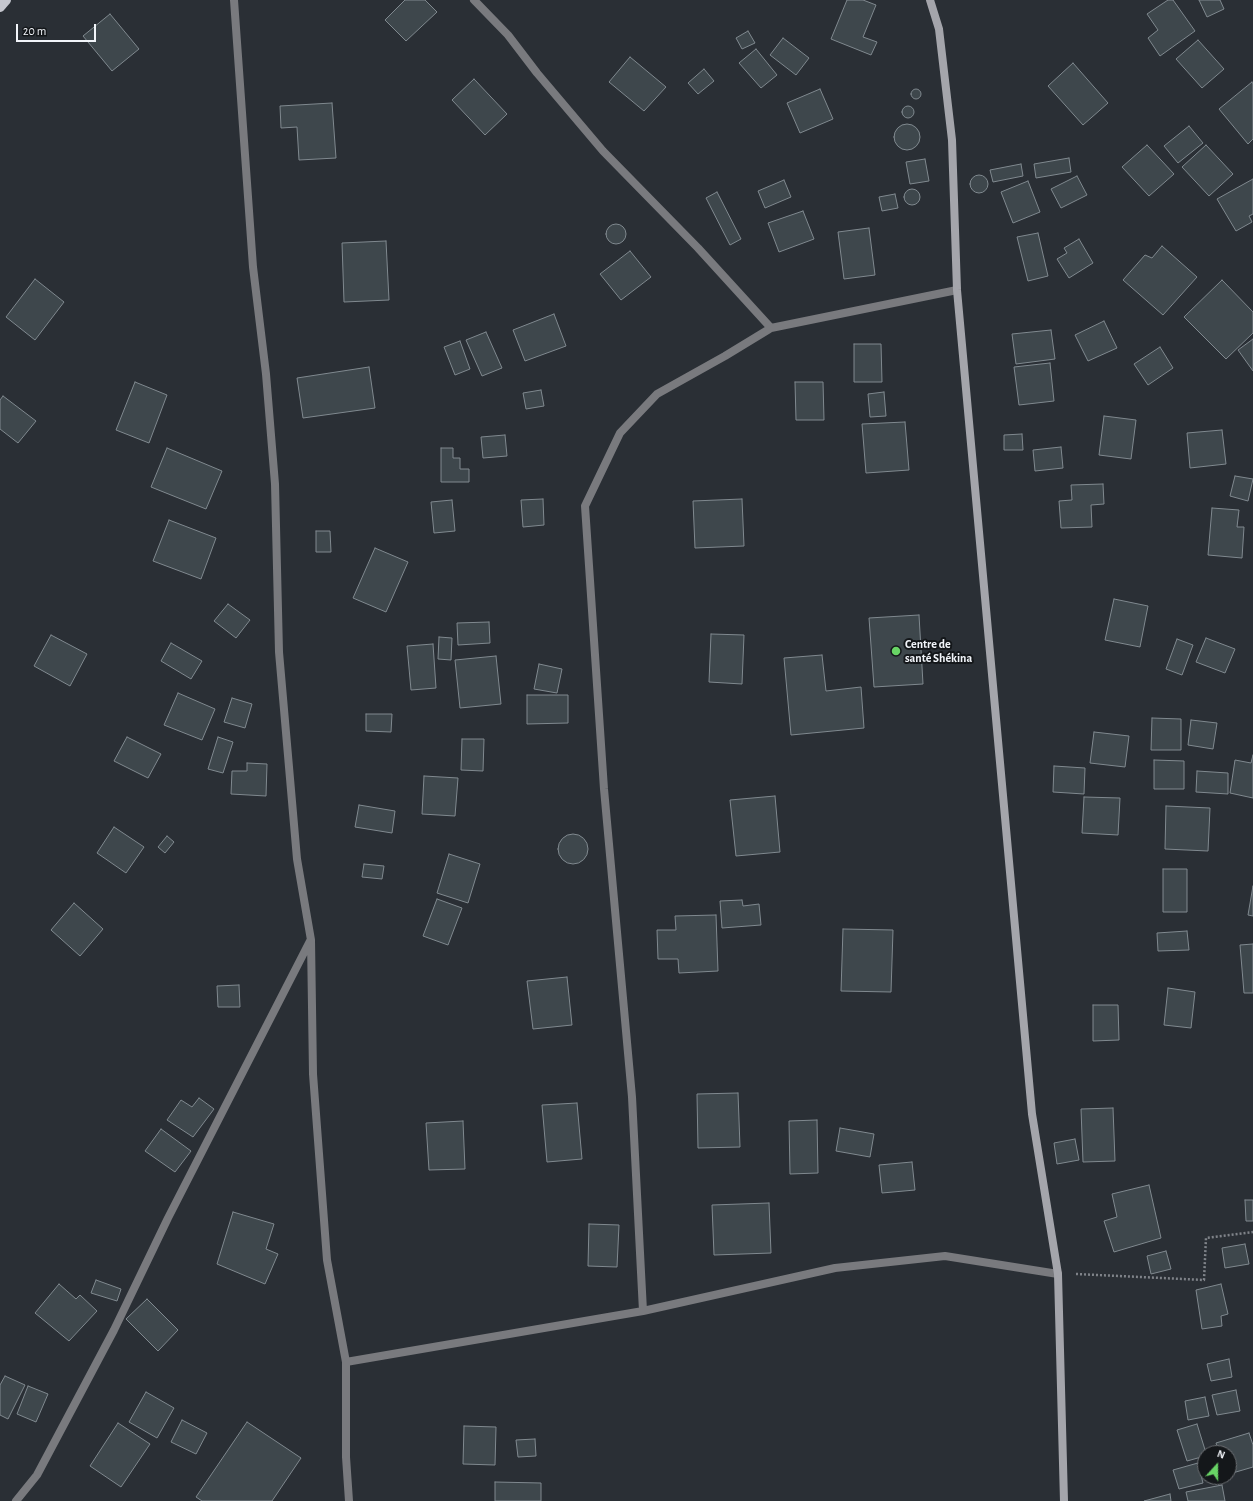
<!DOCTYPE html>
<html>
<head>
<meta charset="utf-8">
<style>
	body { margin:0 }
	#map { position:relative; width:1253px; height:1501px; overflow:hidden; background:#2a2f35; font-family:"Alegreya Sans",sans-serif }
	canvas { display:block }
	.north { position:absolute; left:1197px; top:1445px; width:40px; height:40px; box-sizing:border-box; background:#14171a; border:1px solid #6d7074; border-radius:50%; rotate:21deg; font-size:11px; font-weight:700; line-height:16px; text-align:center; color:#f2f5fa }
	.north::after { content:''; display:block; margin:auto; width:14px; height:18px; background:#68d465; clip-path:polygon(50% 0,100% 100%,50% 72%,0 100%) }
	.scale { position:absolute; left:16px; top:24px; width:80px; height:18px; box-sizing:border-box; border:2px solid #f2f5fa; border-top:0; padding-left:5px; font-size:12px; line-height:14px; white-space:nowrap; color:#f2f5fa; -webkit-text-stroke:3px #14171a; paint-order:stroke }
</style>
</head>
<body>
<div id="map">
<canvas width="1253" height="1501"></canvas>
<div class="north">N</div>
<div class="scale">20 m</div>
</div>
<script>
const c = document.querySelector('canvas').getContext('2d');
c.lineJoin = 'round';
function fill(path, color) { c.fillStyle = color; c.fill(path, 'evenodd'); }
const poly = rows => new Path2D(rows.map(r => 'M' + r).join(''));
function stroke(path, color, width, dash) { c.strokeStyle = color; c.lineWidth = width; c.lineCap = dash ? 'butt' : 'round'; c.setLineDash(dash || []); c.stroke(path); }
function write(font, color, halo, rows, align = 'center') {
  c.font = font + ' "Alegreya Sans",sans-serif'; c.lineWidth = 4; c.setLineDash([]); c.textBaseline = 'middle'; c.strokeStyle = halo; c.fillStyle = color; for (const [text, x, y, turn = 0] of rows) {
    c.save(); c.translate(x, y); c.rotate((+turn || 0) * Math.PI / 180); c.textAlign = isNaN(turn) ? turn : align; if (halo) c.strokeText(text, 0, 0); c.fillText(text, 0, 0); c.restore();
  }
}
const building = poly([
	[405,0,425,0,437,12,406,41,385,20,405,0],
	[847,0,863,0,876,5,863,37,877,42,871,55,831,39,847,0],
	[1168,0,1173,0,1195,31,1160,56,1148,38,1158,30,1147,14,1168,0],
	[1199,0,1220,0,1224,9,1207,17,1199,0],
	[110,14,139,49,112,71,83,36,110,14],
	[748,31,755,43,742,49,736,38,748,31],
	[783,38,809,58,796,75,770,55,783,38],
	[1198,40,1224,69,1202,88,1176,59,1198,40],
	[756,49,777,75,761,88,739,63,756,49],
	[630,57,666,87,644,111,609,82,630,57],
	[1073,63,1108,103,1083,125,1048,86,1073,63],
	[704,69,714,81,698,94,688,83,704,69],
	[474,79,507,114,485,135,452,100,474,79],
	[1252,82,1253,84,1253,139,1248,144,1219,109,1252,82],
	'911 94a5 5 0 1 1 10 0a5 5 0 1 1-10 0Z',
	[820,89,833,119,800,133,787,103,820,89],
	[332,103,336,158,299,160,297,127,281,128,280,106,332,103],
	'902 112a6 6 0 1 1 12 0a6 6 0 1 1-12 0Z',
	'894 137a13 13 0 1 1 26 0a13 13 0 1 1-26 0Z',
	[1189,126,1203,143,1178,163,1164,146,1189,126],
	[1147,145,1174,174,1149,196,1122,167,1147,145],
	[1206,145,1233,174,1209,196,1182,167,1206,145],
	[1069,158,1071,172,1036,178,1034,164,1069,158],
	[925,159,929,181,910,184,906,162,925,159],
	[1021,164,1023,176,993,182,990,170,1021,164],
	'970 184a9 9 0 1 1 18 0a9 9 0 1 1-18 0Z',
	[1077,176,1087,195,1061,208,1051,189,1077,176],
	[1253,179,1253,214,1249,216,1252,222,1236,231,1217,199,1253,179],
	[784,180,791,197,765,208,758,191,784,180],
	[1028,181,1040,212,1013,223,1001,192,1028,181],
	'904 197a8 8 0 1 1 16 0a8 8 0 1 1-16 0Z',
	[717,192,741,239,730,245,706,198,717,192],
	[895,194,898,208,882,211,879,197,895,194],
	[803,211,814,239,779,252,768,223,803,211],
	'606 234a10 10 0 1 1 20 0a10 10 0 1 1-20 0Z',
	[869,228,875,275,844,279,838,232,869,228],
	[1038,233,1048,276,1028,281,1017,237,1038,233],
	[1079,239,1093,263,1069,278,1057,259,1067,253,1064,248,1079,239],
	[386,241,389,300,344,302,342,243,386,241],
	[1162,246,1197,277,1163,315,1123,280,1145,255,1152,258,1162,246],
	[630,251,651,277,621,300,600,274,630,251],
	[35,279,64,302,35,340,6,317,35,279],
	[1222,280,1253,312,1253,333,1226,359,1184,317,1222,280],
	[554,314,566,346,525,361,513,330,554,314],
	[1104,321,1117,348,1088,361,1075,335,1104,321],
	[1051,330,1055,359,1016,364,1012,334,1051,330],
	[486,332,502,368,482,376,466,340,486,332],
	[1253,339,1253,371,1238,350,1253,339],
	[460,341,470,369,455,375,444,347,460,341],
	[854,344,881,344,882,382,854,382,854,344],
	[1160,347,1173,368,1148,385,1134,364,1160,347],
	[1050,363,1054,401,1019,405,1014,367,1050,363],
	[369,367,375,408,303,418,297,378,369,367],
	[135,382,167,395,149,443,116,430,135,382],
	[795,382,823,382,824,420,796,420,795,382],
	[541,390,544,406,526,409,523,393,541,390],
	[884,392,886,416,870,417,868,394,884,392],
	[3,396,36,421,18,443,0,429,0,400,3,396],
	[1104,416,1136,420,1131,459,1099,455,1104,416],
	[905,422,909,470,866,473,862,424,905,422],
	[1222,430,1226,464,1190,468,1187,433,1222,430],
	[1022,434,1023,450,1004,450,1004,435,1022,434],
	[505,435,507,456,483,458,481,437,505,435],
	[1061,447,1063,468,1035,471,1033,450,1061,447],
	[167,448,222,471,206,509,151,487,167,448],
	[441,448,453,448,453,458,460,458,460,469,469,469,469,482,441,482,441,448],
	[1235,476,1253,479,1248,501,1230,496,1235,476],
	[1103,484,1104,504,1091,505,1092,527,1061,528,1059,501,1072,500,1071,485,1103,484],
	[543,499,544,525,523,527,521,500,543,499],
	[742,499,744,546,695,548,693,501,742,499],
	[452,500,455,531,434,533,431,502,452,500],
	[1212,508,1239,510,1237,527,1244,527,1242,558,1208,555,1212,508],
	[169,520,216,538,201,579,153,561,169,520],
	[316,531,330,531,331,552,316,552,316,531],
	[375,548,408,562,386,612,353,598,375,548],
	[1114,599,1148,606,1140,647,1105,640,1114,599],
	[228,604,250,620,236,638,214,621,228,604],
	[919,615,923,684,874,687,869,618,919,615],
	[489,622,490,643,458,645,457,623,489,622],
	[711,634,744,635,742,684,709,682,711,634],
	[51,635,87,654,70,686,34,666,51,635],
	[439,637,452,638,451,660,438,659,439,637],
	[1206,638,1235,649,1225,673,1196,662,1206,638],
	[1177,639,1193,645,1182,675,1166,669,1177,639],
	[171,643,202,661,191,679,161,661,171,643],
	[433,644,436,688,411,690,407,646,433,644],
	[822,655,826,691,861,687,864,728,791,735,784,658,822,655],
	[496,656,501,704,460,708,455,660,496,656],
	[539,664,562,669,557,693,534,689,539,664],
	[178,693,215,709,202,740,164,725,178,693],
	[527,695,568,695,568,723,527,724,527,695],
	[232,698,252,704,245,728,224,722,232,698],
	[366,714,392,714,391,732,366,731,366,714],
	[1152,718,1181,719,1181,750,1151,750,1152,718],
	[1191,720,1217,723,1213,749,1188,745,1191,720],
	[1094,732,1129,736,1125,767,1090,763,1094,732],
	[127,737,161,754,148,778,114,761,127,737],
	[218,737,233,742,223,773,208,769,218,737],
	[462,739,484,739,483,771,461,770,462,739],
	[1253,755,1253,798,1230,793,1235,760,1251,763,1253,755],
	[1154,760,1184,761,1184,789,1154,789,1154,760],
	[247,763,267,764,266,796,231,794,232,771,247,771,247,763],
	[1054,766,1085,768,1084,794,1053,792,1054,766],
	[1197,771,1228,773,1228,794,1196,792,1197,771],
	[424,776,458,778,455,816,422,814,424,776],
	[775,796,780,852,736,856,730,800,775,796],
	[1084,797,1120,798,1118,835,1082,833,1084,797],
	[359,805,395,811,392,833,355,827,359,805],
	[1166,806,1210,808,1208,851,1165,849,1166,806],
	[114,827,144,847,126,873,97,853,114,827],
	'558 849a15 15 0 1 1 30 0a15 15 0 1 1-30 0Z',
	[167,836,174,842,165,853,158,847,167,836],
	[449,854,480,864,468,903,437,893,449,854],
	[364,864,384,866,382,879,362,877,364,864],
	[1163,869,1187,869,1187,912,1163,912,1163,869],
	[1253,886,1253,916,1248,915,1253,886],
	[437,899,462,908,448,945,423,936,437,899],
	[742,900,743,906,759,904,761,925,722,928,720,901,742,900],
	[74,903,103,929,80,956,51,930,74,903],
	[716,915,718,971,679,973,678,959,658,959,657,930,676,930,675,916,716,915],
	[843,929,893,930,891,992,841,991,843,929],
	[1187,931,1189,950,1158,951,1157,933,1187,931],
	[1253,944,1253,993,1244,993,1240,945,1253,944],
	[567,977,572,1025,533,1029,527,981,567,977],
	[239,985,240,1007,218,1007,217,986,239,985],
	[1168,988,1195,992,1191,1028,1164,1025,1168,988],
	[1093,1005,1118,1005,1119,1040,1093,1041,1093,1005],
	[738,1093,740,1147,698,1148,697,1094,738,1093],
	[199,1098,214,1109,193,1137,167,1120,181,1100,192,1107,199,1098],
	[577,1103,582,1159,547,1162,542,1105,577,1103],
	[1113,1108,1115,1161,1083,1162,1081,1109,1113,1108],
	[817,1120,818,1173,790,1174,789,1121,817,1120],
	[463,1121,465,1169,429,1170,426,1123,463,1121],
	[840,1128,874,1134,870,1157,836,1151,840,1128],
	[161,1129,191,1151,175,1172,145,1151,161,1129],
	[1075,1139,1079,1160,1057,1164,1054,1143,1075,1139],
	[912,1162,915,1190,882,1193,879,1165,912,1162],
	[1149,1185,1161,1238,1114,1252,1104,1221,1117,1217,1112,1194,1149,1185],
	[1245,1200,1253,1200,1253,1221,1246,1221,1245,1200],
	[769,1203,771,1253,714,1255,712,1205,769,1203],
	[233,1212,274,1224,266,1249,278,1254,265,1284,217,1264,233,1212],
	[589,1224,619,1225,617,1267,588,1266,589,1224],
	[1245,1244,1249,1264,1225,1268,1222,1248,1245,1244],
	[1166,1251,1171,1269,1151,1274,1147,1256,1166,1251],
	[96,1280,121,1289,117,1301,91,1293,96,1280],
	[59,1284,76,1299,80,1295,97,1311,69,1341,35,1313,59,1284],
	[1221,1284,1228,1314,1221,1316,1222,1326,1202,1329,1196,1290,1221,1284],
	[147,1299,178,1330,158,1351,126,1319,147,1299],
	[1229,1359,1232,1377,1211,1381,1207,1364,1229,1359],
	[5,1376,25,1385,8,1419,0,1415,0,1385,5,1376],
	[28,1386,48,1394,36,1422,17,1414,28,1386],
	[1236,1390,1240,1411,1217,1415,1212,1395,1236,1390],
	[146,1392,174,1408,157,1438,129,1422,146,1392],
	[1205,1397,1209,1416,1188,1420,1185,1401,1205,1397],
	[182,1420,207,1433,196,1454,171,1442,182,1420],
	[247,1422,301,1458,272,1501,202,1501,196,1497,247,1422],
	[118,1423,150,1444,121,1487,90,1466,118,1423],
	[1197,1424,1206,1453,1205,1456,1187,1461,1177,1430,1197,1424],
	[464,1426,496,1427,495,1465,463,1464,464,1426],
	[1249,1433,1253,1445,1253,1467,1229,1474,1229,1453,1219,1453,1216,1443,1249,1433],
	[535,1439,536,1456,518,1457,516,1440,535,1439],
	[1198,1463,1203,1483,1179,1489,1173,1470,1198,1463],
	[495,1482,541,1483,541,1501,495,1501,495,1482],
	[1222,1485,1225,1501,1188,1501,1186,1492,1222,1485],
	[1170,1494,1171,1501,1144,1501,1170,1494]
]);
fill(building, '#3e474c');
stroke(building, '#80898f', 1);
stroke(poly([
	[1076,1274,1204,1280,1206,1238,1253,1232]
]), '#7f8389', 2.5, [2, 2]);
stroke(poly([
	[234,0,253,267,266,374,275,484,279,652,297,859,311,940,313,1074,327,1260,346,1362,346,1457,349,1501],
	[474,0,508,35,537,73,603,151,698,248,771,328],
	[643,1311,632,1097,604,789,585,506,620,433,657,394,725,356,771,328,957,290],
	[346,1362,643,1311,835,1268,945,1256,1058,1274],
	[16,1501,37,1475,114,1330,168,1218,310,941]
]), '#797a7e', 8);
stroke(poly([
	[930,0,939,29,952,140,957,290,1032,1114,1058,1274,1064,1501]
]), '#a4a5ab', 8);
stroke(poly([
	[0,7,6,0]
]), '#c4c6ce', 10);
for (const [x, y, r, color] of [
	[896,651,5,"#68d465"]
]) { const dot = new Path2D(); dot.arc(x, y, r, 0, 2 * Math.PI); c.fillStyle = color; c.fill(dot); stroke(dot, '#14171a', 1.5); }
write('bold 12px', '#f2f5fa', '#14171a', [
	["Centre de",905,644],
	["santé Shékina",905,658]
], 'left');
</script>
</body>
</html>
